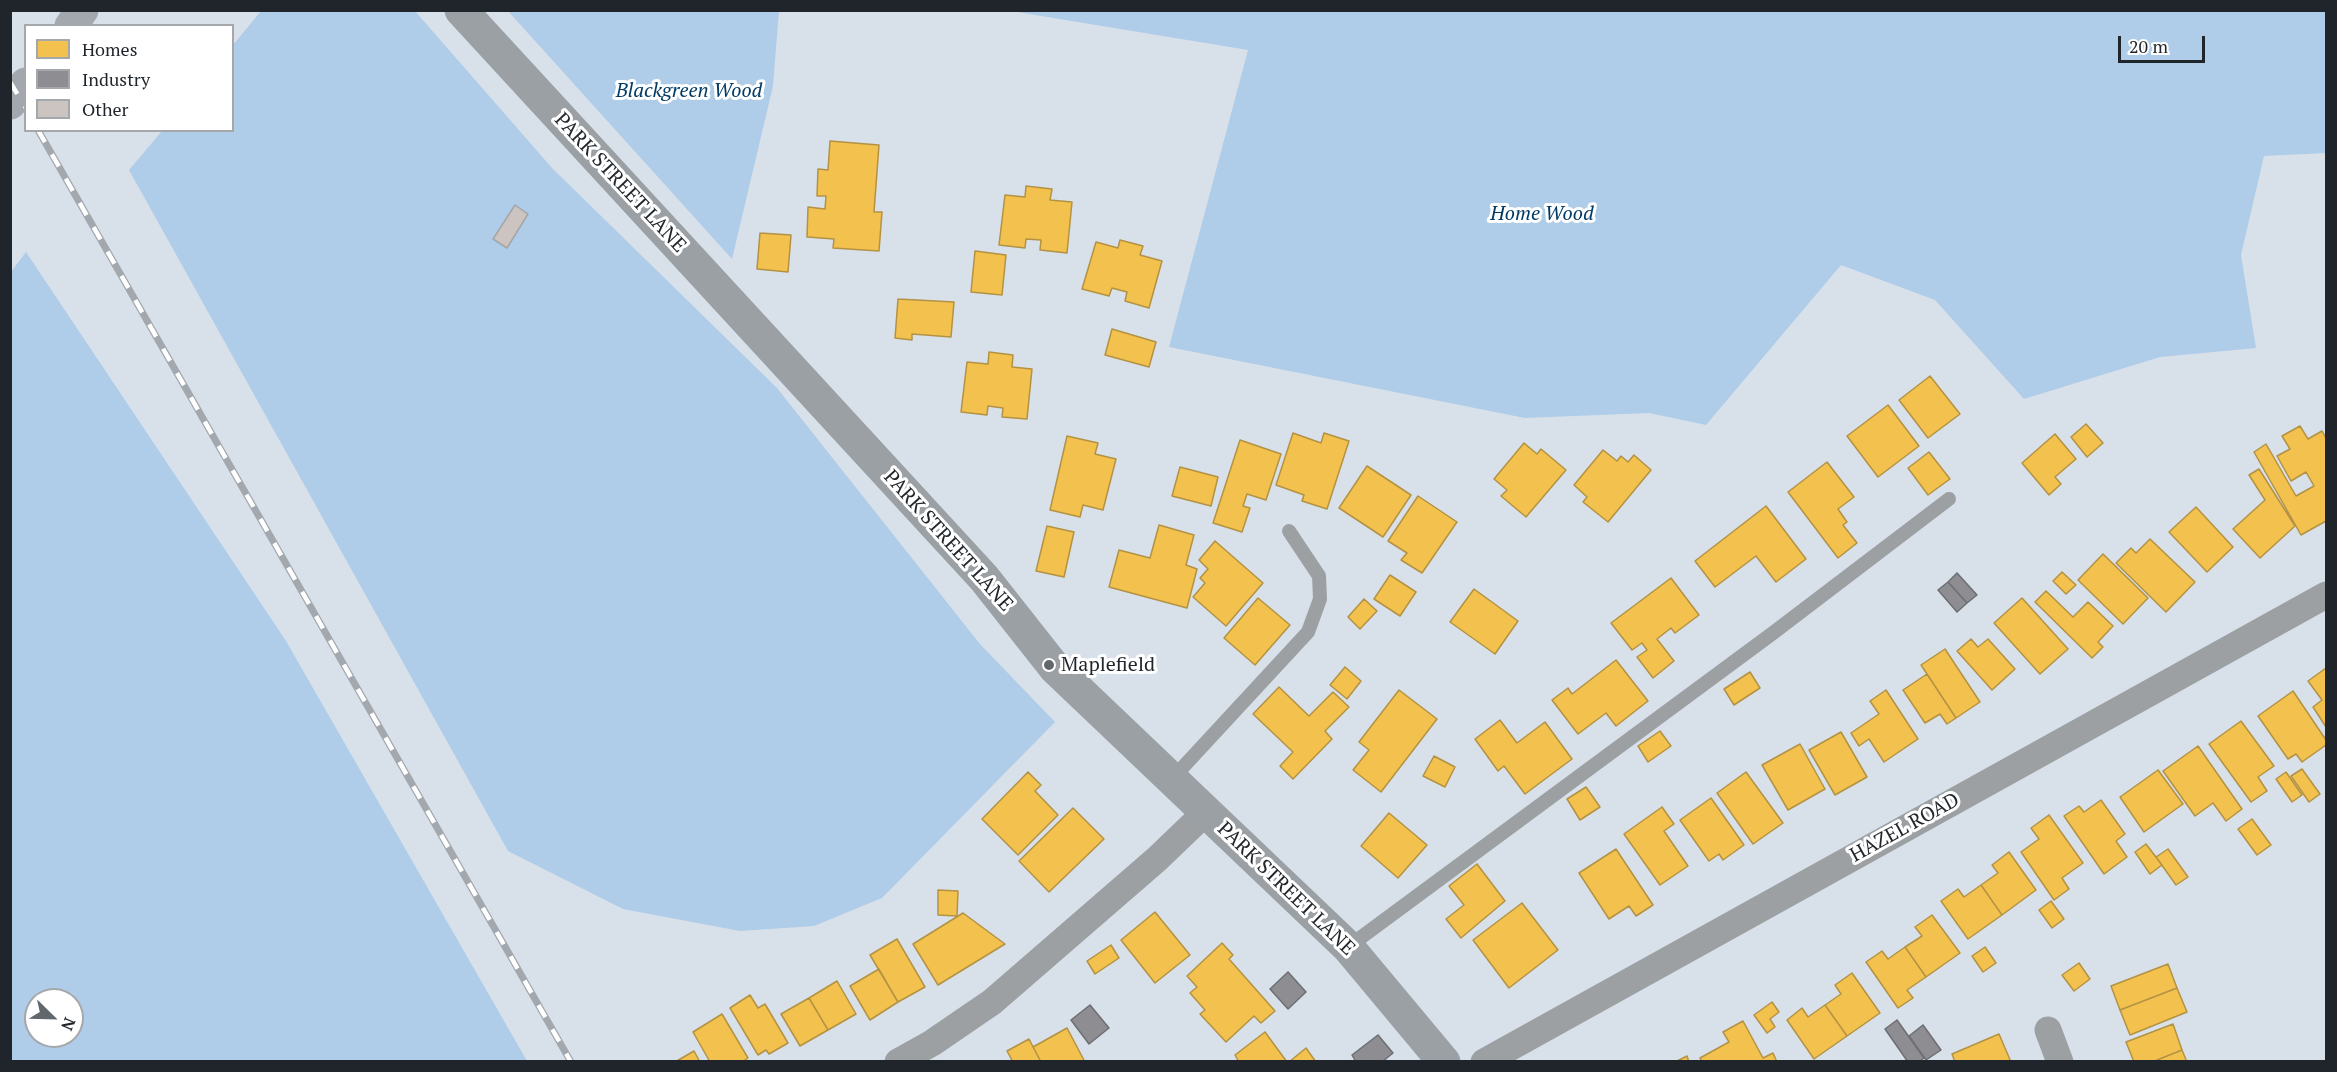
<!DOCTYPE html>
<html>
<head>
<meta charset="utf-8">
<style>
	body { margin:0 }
	#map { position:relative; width:2337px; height:1072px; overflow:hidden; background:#d8e1ea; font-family:"PT Serif",serif }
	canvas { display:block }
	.frame { position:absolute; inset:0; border:12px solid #1f252a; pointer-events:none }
	.legend { position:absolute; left:24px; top:24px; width:210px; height:108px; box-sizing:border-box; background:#fff; border:2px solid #a5a8aa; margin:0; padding:8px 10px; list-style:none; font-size:18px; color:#1f252a }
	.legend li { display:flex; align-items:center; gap:12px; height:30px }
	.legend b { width:30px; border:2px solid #a5a8aa }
	.north { position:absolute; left:24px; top:988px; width:60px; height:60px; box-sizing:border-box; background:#fff; border:2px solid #a5a8aa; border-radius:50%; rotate:113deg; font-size:16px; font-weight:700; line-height:24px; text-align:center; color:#1f252a }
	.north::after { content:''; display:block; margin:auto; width:21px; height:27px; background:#60676d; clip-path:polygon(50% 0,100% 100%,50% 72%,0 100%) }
	.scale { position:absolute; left:2118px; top:36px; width:87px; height:27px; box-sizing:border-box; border:3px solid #1f252a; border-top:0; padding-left:8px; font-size:18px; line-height:21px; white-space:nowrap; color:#1f252a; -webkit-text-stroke:4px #fff; paint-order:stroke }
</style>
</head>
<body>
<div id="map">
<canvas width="2337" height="1072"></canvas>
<div class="frame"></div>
<ul class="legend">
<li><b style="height:16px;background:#f2c14e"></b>Homes</li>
<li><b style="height:16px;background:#8d8d92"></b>Industry</li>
<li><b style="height:16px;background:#cbc4c1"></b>Other</li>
</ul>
<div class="north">N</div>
<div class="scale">20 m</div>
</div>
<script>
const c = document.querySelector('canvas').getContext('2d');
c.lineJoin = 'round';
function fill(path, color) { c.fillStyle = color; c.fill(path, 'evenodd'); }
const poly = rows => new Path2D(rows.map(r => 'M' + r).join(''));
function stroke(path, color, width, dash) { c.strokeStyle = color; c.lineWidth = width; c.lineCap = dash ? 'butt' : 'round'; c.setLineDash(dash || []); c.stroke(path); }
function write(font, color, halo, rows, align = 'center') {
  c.font = font + ' "PT Serif",serif'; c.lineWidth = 6; c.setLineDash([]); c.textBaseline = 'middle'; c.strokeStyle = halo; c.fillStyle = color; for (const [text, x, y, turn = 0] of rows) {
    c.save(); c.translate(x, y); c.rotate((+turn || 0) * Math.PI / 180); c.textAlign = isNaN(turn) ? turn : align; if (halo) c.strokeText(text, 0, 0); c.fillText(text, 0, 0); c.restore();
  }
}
fill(poly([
	[261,11,415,11,552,168,777,388,980,644,1055,722,882,898,814,926,740,931,623,909,508,851,129,170,162,131,232,130,233,45],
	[508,11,779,11,773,86,732,259],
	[1011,11,2326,11,2326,153,2264,156,2241,255,2256,348,2160,357,2024,399,1935,300,1841,265,1706,425,1649,413,1525,418,1169,347,1248,50],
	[26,252,286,641,527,1061,11,1061,10,273],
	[36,1000,72,1000,72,1036,36,1036]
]), '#afcce9');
const homes = poly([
	[830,141,879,145,874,212,882,212,879,251,833,248,834,239,807,237,808,207,825,209,826,196,817,196,818,169,828,170,830,141],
	[1026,186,1052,189,1050,200,1072,202,1067,253,1040,250,1041,240,1026,239,1025,248,999,245,1005,195,1025,197,1026,186],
	[760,233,791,235,788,272,757,269,760,233],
	[1120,240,1143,246,1140,255,1162,261,1149,308,1125,301,1127,292,1112,288,1109,296,1082,289,1096,242,1118,248,1120,240],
	[975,251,1006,255,1002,295,971,292,975,251],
	[898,299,954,302,951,337,912,334,912,340,895,338,898,299],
	[1112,329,1156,342,1149,367,1105,355,1112,329],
	[989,352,1013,355,1012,367,1032,369,1027,419,1002,417,1003,408,988,406,987,415,961,412,967,362,988,364,989,352],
	[1930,376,1960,414,1928,438,1899,400,1930,376],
	[1888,405,1919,446,1878,477,1847,436,1888,405],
	[2086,424,2103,443,2087,457,2071,437,2086,424],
	[2300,426,2308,439,2322,431,2326,438,2326,521,2301,535,2254,452,2266,444,2296,496,2314,486,2306,472,2291,481,2277,456,2290,449,2282,436,2300,426],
	[1293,433,1321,443,1324,433,1349,441,1327,509,1302,501,1304,495,1276,485,1293,433],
	[2055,434,2076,459,2055,477,2061,484,2049,495,2022,463,2055,434],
	[1067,436,1098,443,1095,454,1116,459,1103,510,1083,505,1080,517,1050,510,1067,436],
	[1240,440,1281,454,1266,500,1247,494,1243,506,1250,508,1242,532,1213,523,1240,440],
	[1524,443,1537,454,1541,449,1566,470,1526,517,1501,496,1507,490,1494,479,1524,443],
	[1603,450,1617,461,1621,456,1628,462,1634,455,1651,470,1608,522,1583,502,1587,497,1574,485,1603,450],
	[1929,452,1950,479,1928,495,1908,468,1929,452],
	[1827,462,1854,497,1838,509,1847,522,1843,525,1857,543,1838,558,1788,492,1827,462],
	[1367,466,1411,495,1383,537,1339,508,1367,466],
	[1180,467,1218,477,1211,506,1172,496,1180,467],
	[2259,469,2295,526,2260,558,2233,529,2265,500,2249,475,2259,469],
	[1418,496,1457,522,1422,573,1401,560,1407,553,1388,541,1418,496],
	[1766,506,1806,559,1776,582,1756,556,1715,587,1695,561,1766,506],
	[2196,507,2233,547,2207,572,2169,532,2196,507],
	[1159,525,1194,535,1186,565,1197,569,1187,608,1109,587,1119,550,1150,558,1159,525],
	[1047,526,1074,532,1064,577,1036,571,1047,526],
	[2150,539,2195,582,2166,612,2116,563,2131,548,2136,553,2150,539],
	[1215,541,1263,583,1226,626,1193,597,1205,583,1200,578,1208,569,1199,560,1215,541],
	[2103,554,2148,598,2123,624,2078,580,2103,554],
	[2062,572,2076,585,2066,594,2053,581,2062,572],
	[1390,575,1416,592,1400,616,1374,599,1390,575],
	[1671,578,1699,615,1675,633,1671,628,1657,639,1674,661,1653,678,1637,657,1647,650,1642,643,1632,650,1611,623,1671,578],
	[1474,589,1518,621,1495,654,1450,622,1474,589],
	[2046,591,2073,617,2088,602,2113,626,2098,642,2103,647,2092,658,2035,602,2046,591],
	[1258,598,1290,625,1255,665,1224,638,1258,598],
	[2022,598,2068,649,2040,674,1994,623,2022,598],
	[1364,599,1377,611,1360,629,1348,617,1364,599],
	[1971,639,1978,647,1988,639,2015,669,1992,690,1957,651,1971,639],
	[1945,649,1980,702,1956,718,1921,665,1945,649],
	[1616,660,1648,701,1616,726,1606,713,1578,734,1552,700,1568,688,1572,694,1616,660],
	[1345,667,1361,681,1347,699,1330,685,1345,667],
	[2326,668,2326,727,2313,707,2322,700,2308,681,2326,668],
	[1750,672,1760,688,1734,705,1724,689,1750,672],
	[1927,674,1956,718,1947,724,1940,714,1925,723,1903,690,1927,674],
	[1279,687,1309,716,1333,692,1349,707,1325,731,1332,739,1293,779,1280,766,1293,752,1253,714,1279,687],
	[1399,690,1437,719,1381,792,1353,770,1369,750,1359,742,1399,690],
	[1886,690,1918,739,1884,762,1869,739,1859,746,1851,733,1879,714,1870,701,1886,690],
	[2293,691,2326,740,2326,745,2302,762,2296,754,2288,759,2258,716,2293,691],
	[1500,720,1517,743,1545,722,1572,759,1525,794,1504,766,1498,771,1475,739,1500,720],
	[2241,721,2274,766,2258,777,2267,791,2251,802,2209,744,2241,721],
	[1660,731,1671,746,1648,762,1638,746,1660,731],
	[1841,732,1867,777,1835,795,1809,750,1841,732],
	[1800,744,1825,789,1788,810,1762,765,1800,744],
	[2198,746,2242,809,2226,821,2213,803,2195,816,2163,771,2198,746],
	[1434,756,1455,767,1445,787,1423,776,1434,756],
	[2302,769,2320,794,2309,802,2291,776,2302,769],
	[2158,770,2183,804,2144,832,2120,797,2158,770],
	[1028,772,1041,785,1035,791,1058,815,1018,855,982,819,1028,772],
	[1746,772,1783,823,1753,844,1717,793,1746,772],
	[2286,772,2302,795,2292,802,2276,779,2286,772],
	[1586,787,1600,807,1580,820,1567,799,1586,787],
	[1711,798,1744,845,1723,860,1719,854,1709,861,1680,820,1711,798],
	[2101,800,2125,834,2116,841,2127,857,2104,874,2064,816,2079,806,2084,812,2101,800],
	[1662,807,1674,824,1664,831,1688,866,1660,885,1624,834,1662,807],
	[1073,808,1104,839,1049,892,1019,861,1073,808],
	[1389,813,1427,845,1398,878,1361,846,1389,813],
	[2049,815,2083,863,2062,878,2069,889,2054,900,2021,852,2039,839,2031,828,2049,815],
	[2252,819,2271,845,2257,855,2238,829,2252,819],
	[2146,844,2162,865,2150,874,2135,852,2146,844],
	[1616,849,1653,905,1636,916,1629,906,1609,919,1579,873,1616,849],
	[2168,849,2188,877,2176,885,2156,857,2168,849],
	[2009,852,2036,890,2002,915,1981,885,1998,873,1992,865,2009,852],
	[1477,864,1505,901,1461,938,1446,919,1464,905,1449,886,1477,864],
	[1981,885,2002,915,1968,939,1941,901,1958,889,1964,897,1981,885],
	[938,890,958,891,957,916,938,915,938,890],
	[2051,901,2064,919,2052,928,2039,910,2051,901],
	[1522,903,1558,950,1509,988,1473,940,1522,903],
	[1155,912,1190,955,1155,983,1121,940,1155,912],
	[963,913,1005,944,938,985,913,944,963,913],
	[1932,915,1960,953,1926,977,1905,947,1922,936,1915,927,1932,915],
	[897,939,925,987,898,1002,870,955,897,939],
	[1222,943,1233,955,1229,959,1275,1011,1261,1023,1254,1016,1226,1042,1200,1014,1205,1010,1190,993,1197,987,1187,976,1222,943],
	[1111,945,1119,958,1095,974,1087,961,1111,945],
	[1905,947,1926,977,1907,990,1913,998,1898,1008,1866,962,1882,951,1888,959,1905,947],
	[1985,947,1996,963,1983,972,1972,956,1985,947],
	[2079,963,2090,979,2074,991,2062,975,2079,963],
	[2168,964,2177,988,2120,1010,2111,986,2168,964],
	[879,969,898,1002,870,1020,850,986,879,969],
	[1852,973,1880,1013,1847,1036,1825,1005,1841,994,1835,985,1852,973],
	[837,981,856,1014,828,1030,809,998,837,981],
	[2177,988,2187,1012,2130,1035,2120,1010,2177,988],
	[750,995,758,1008,765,1004,788,1043,769,1054,766,1050,758,1055,730,1008,750,995],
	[809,998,828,1030,800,1046,781,1014,809,998],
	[1772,1002,1779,1012,1770,1019,1775,1027,1767,1033,1754,1015,1772,1002],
	[1825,1005,1847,1036,1814,1059,1787,1020,1802,1008,1808,1017,1825,1005],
	[722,1014,748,1058,742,1062,710,1062,693,1032,722,1014],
	[1743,1021,1763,1058,1773,1053,1777,1062,1702,1062,1700,1058,1729,1042,1723,1032,1743,1021],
	[2173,1024,2182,1050,2152,1062,2134,1062,2126,1042,2173,1024],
	[1067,1028,1085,1062,1041,1062,1033,1047,1067,1028],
	[1265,1032,1287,1062,1239,1062,1235,1055,1265,1032],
	[1999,1034,2011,1062,1955,1062,1952,1054,1999,1034],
	[1029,1039,1041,1062,1013,1062,1007,1051,1029,1039],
	[1306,1048,1316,1062,1289,1062,1306,1048],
	[2182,1050,2187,1062,2152,1062,2182,1050],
	[694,1051,700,1062,675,1062,694,1051],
	[1687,1056,1689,1062,1675,1062,1687,1056]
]);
fill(homes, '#f2c14e');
stroke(homes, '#b39243', 1.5);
const industry = poly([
	[1957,573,1977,595,1967,603,1948,582,1957,573],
	[1948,582,1967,603,1957,612,1938,590,1948,582],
	[1288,972,1306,992,1288,1009,1270,989,1288,972],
	[1090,1005,1109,1028,1089,1044,1071,1020,1090,1005],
	[1897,1020,1924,1058,1919,1062,1908,1062,1885,1029,1897,1020],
	[1923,1025,1941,1050,1926,1060,1909,1036,1923,1025],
	[1378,1035,1393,1053,1382,1062,1356,1062,1352,1055,1378,1035]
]);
fill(industry, '#8d8d92');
stroke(industry, '#6c6e73', 1.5);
const building = poly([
	[515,205,528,214,507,248,493,239,515,205]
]);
fill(building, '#cbc4c1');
stroke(building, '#a5a6a7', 1.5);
stroke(poly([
	[1172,779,1308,632,1320,599,1319,576,1289,531],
	[1348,947,1773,633,1949,499]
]), '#9ca0a3', 14);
stroke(poly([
	[2048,1030,2060,1062],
	[898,1062,932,1043,992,1002,1157,859,1206,812],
	[1484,1062,2326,595]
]), '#9ca0a3', 27);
stroke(poly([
	[461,10,984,578,1055,668,1348,947,1444,1062]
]), '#9ba0a4', 33);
stroke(poly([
	[71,26,82,10],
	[10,103,26,84]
]), '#a2a8ae', 33);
const rail = poly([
	[10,82,26,108],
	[38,130,571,1062]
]);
stroke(rail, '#a2a8ae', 7);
stroke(rail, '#fff', 4.5, [14]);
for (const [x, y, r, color] of [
	[1049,665,6,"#60676d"]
]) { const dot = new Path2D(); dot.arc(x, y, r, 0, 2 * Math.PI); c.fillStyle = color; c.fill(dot); stroke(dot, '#fff', 2); }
write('italic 20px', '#003a66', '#fff', [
	["Blackgreen Wood",689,91],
	["Home Wood",1542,214]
]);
write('20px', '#1f252a', '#fff', [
	["PARK STREET LANE",620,183,47],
	["PARK STREET LANE",948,541,48],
	["HAZEL ROAD",1905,828,-29],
	["PARK STREET LANE",1286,889,44]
]);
write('20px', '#1f252a', '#fff', [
	["Maplefield",1061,665]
], 'left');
</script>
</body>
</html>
